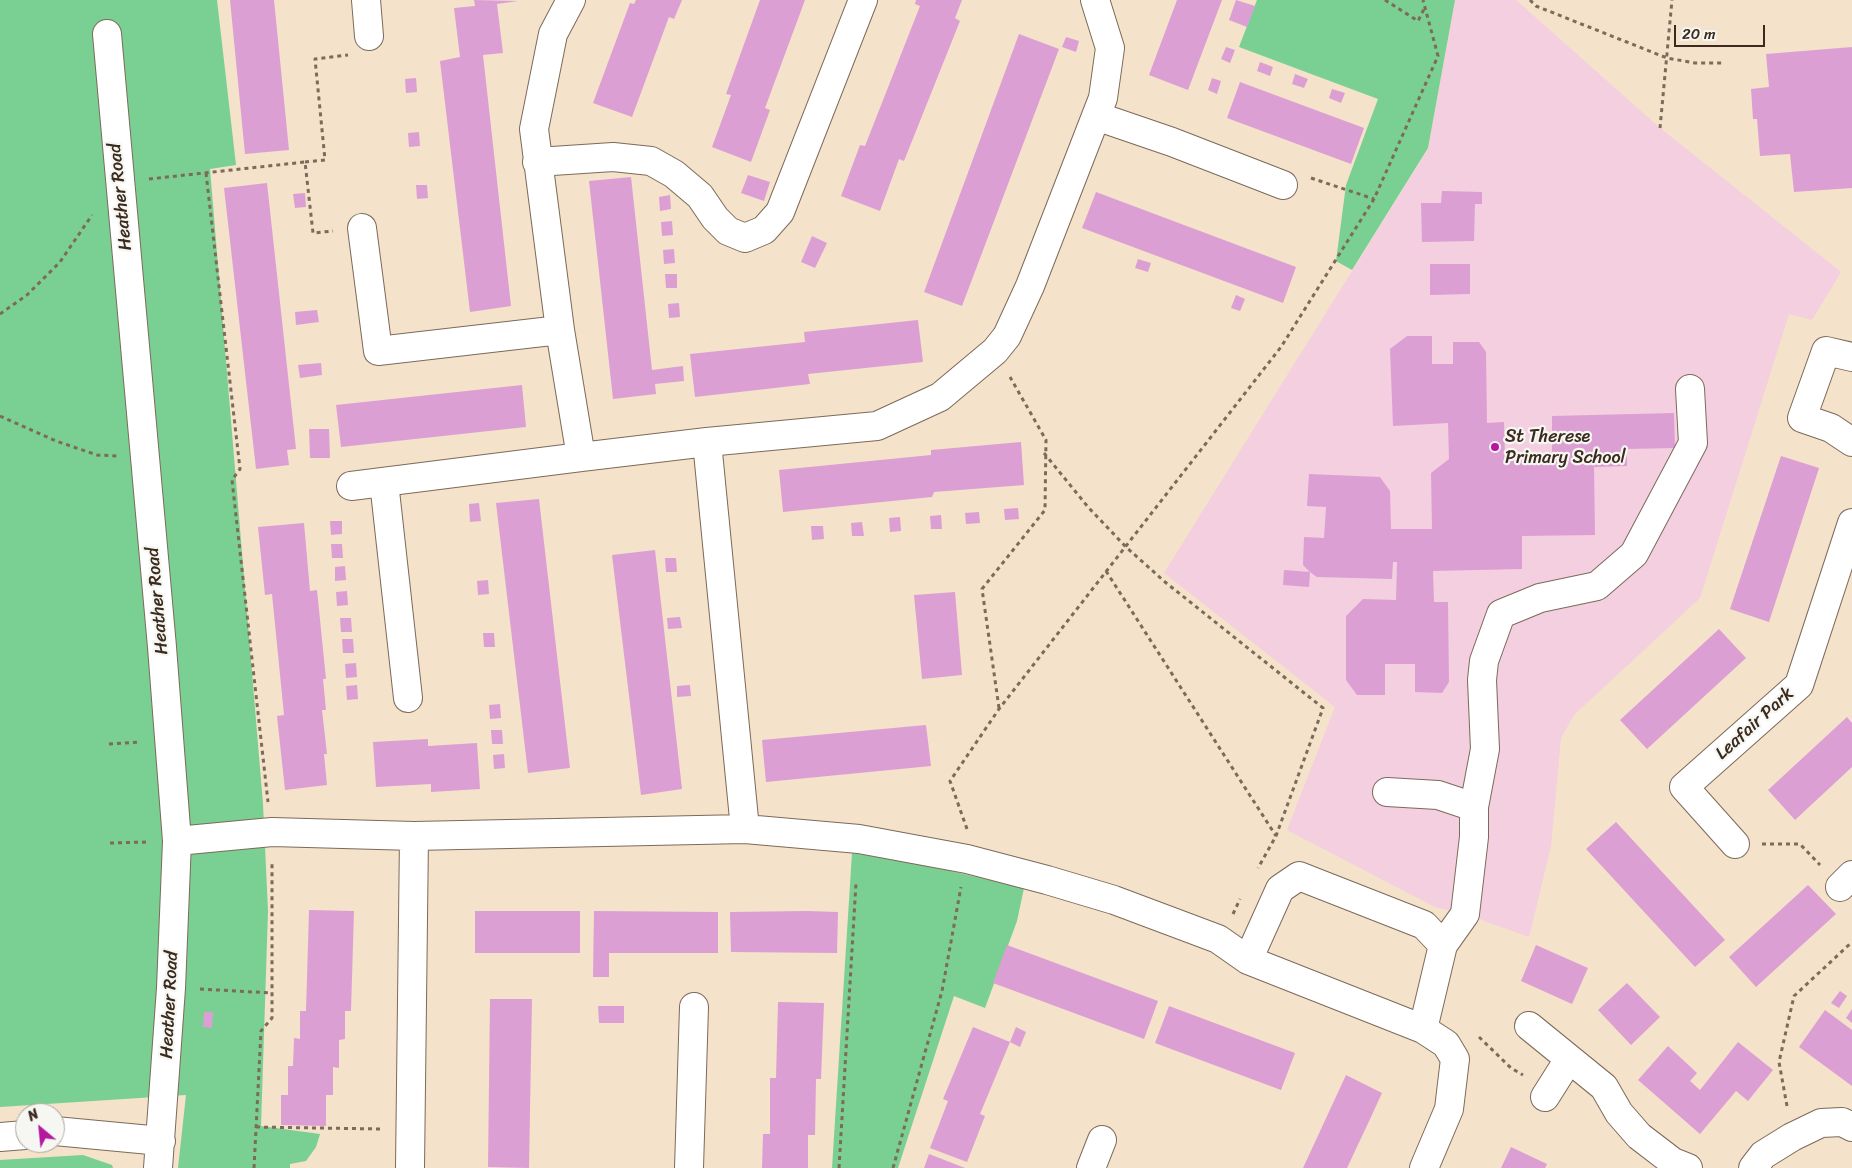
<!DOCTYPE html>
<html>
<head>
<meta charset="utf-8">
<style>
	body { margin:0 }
	#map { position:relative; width:1852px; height:1168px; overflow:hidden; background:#f4e2ca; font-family:Sriracha,sans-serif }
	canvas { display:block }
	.north { position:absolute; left:15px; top:1103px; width:50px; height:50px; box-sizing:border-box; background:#f6f6f2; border:1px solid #aba49d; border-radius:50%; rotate:332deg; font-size:14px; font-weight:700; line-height:20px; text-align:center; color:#3b2a1e }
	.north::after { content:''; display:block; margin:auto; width:18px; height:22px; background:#b5179e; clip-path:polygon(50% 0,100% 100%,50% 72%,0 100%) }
	.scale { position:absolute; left:1674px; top:25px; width:91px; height:22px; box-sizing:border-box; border:2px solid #3b2a1e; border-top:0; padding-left:6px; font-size:15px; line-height:18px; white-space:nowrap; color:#3b2a1e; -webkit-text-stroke:4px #f6f6f2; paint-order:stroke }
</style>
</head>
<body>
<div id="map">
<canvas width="1852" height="1168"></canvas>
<div class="north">N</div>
<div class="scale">20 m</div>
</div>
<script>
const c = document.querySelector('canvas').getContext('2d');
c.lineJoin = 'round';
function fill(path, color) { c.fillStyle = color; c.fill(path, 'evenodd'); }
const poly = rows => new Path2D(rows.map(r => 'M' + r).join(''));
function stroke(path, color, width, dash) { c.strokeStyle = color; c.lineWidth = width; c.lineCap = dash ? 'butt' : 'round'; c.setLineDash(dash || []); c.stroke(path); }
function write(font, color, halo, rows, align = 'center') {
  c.font = font + ' Sriracha,sans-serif'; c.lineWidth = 4.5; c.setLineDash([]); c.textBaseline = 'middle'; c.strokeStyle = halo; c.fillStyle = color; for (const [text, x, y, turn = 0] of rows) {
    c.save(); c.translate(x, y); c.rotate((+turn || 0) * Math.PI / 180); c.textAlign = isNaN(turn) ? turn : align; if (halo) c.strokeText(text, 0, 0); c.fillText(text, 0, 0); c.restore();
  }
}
fill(poly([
	[1455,0,1516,0,1660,128,1841,272,1812,320,1789,314,1700,598,1574,715,1561,738,1551,846,1529,937,1465,914,1435,907,1287,830,1335,707,1164,573,1428,149]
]), '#f3cfdf');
fill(poly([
	[0,0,217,0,236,165,210,169,263,804,268,911,261,1126,320,1134,316,1147,306,1161,290,1164,290,1168,178,1168,186,1095,0,1107],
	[1257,0,1455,0,1428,148,1352,270,1336,261,1346,185,1378,99,1239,47],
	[852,853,921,864,1024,888,1017,921,985,1008,954,996,898,1168,832,1168],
	[83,1155,112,1165,113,1168,0,1168,0,1160]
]), '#7acf92');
fill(poly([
	[230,0,274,0,289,150,245,154],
	[474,0,518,1,497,4,503,53,483,55,511,306,470,312,440,61,460,57,454,8,475,6],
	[636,0,682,0,674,19,669,17,632,117,593,103,630,3,634,4],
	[760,0,805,0,765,108,770,110,751,162,712,147,731,95,726,94],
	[916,0,962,0,955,18,960,21,904,161,899,159,880,211,841,196,860,145,865,146,920,6,915,4],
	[1177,0,1222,0,1188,90,1149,75],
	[1236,0,1255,6,1247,27,1229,20],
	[1019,34,1059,49,962,306,924,292],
	[1066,37,1079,41,1076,52,1062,47],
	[1226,47,1235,50,1230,63,1221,59],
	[1852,47,1852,188,1794,192,1790,154,1760,156,1757,119,1753,119,1751,89,1769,87,1766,54],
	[1260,62,1273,67,1270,76,1257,71],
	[1295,74,1308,79,1304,88,1292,84],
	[416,78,417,92,406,93,405,79],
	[1212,78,1221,81,1217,94,1208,90],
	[1240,82,1364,128,1351,164,1227,118],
	[1332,89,1345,93,1341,103,1329,98],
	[419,132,420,146,409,147,408,133],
	[748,175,770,182,764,201,741,193],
	[631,177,652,370,683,366,684,381,655,384,656,394,613,399,589,181],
	[267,183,296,449,287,450,289,465,256,469,224,188],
	[416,185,427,185,428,198,417,199],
	[1442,191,1482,192,1482,204,1475,204,1474,241,1422,242,1421,203,1441,203],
	[1096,192,1296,267,1283,303,1082,228],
	[305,193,306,207,295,208,293,194],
	[670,195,671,209,660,211,659,197],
	[672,221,673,235,662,236,661,222],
	[812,236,827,243,815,268,801,262],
	[674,249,675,263,664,264,663,250],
	[1138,259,1151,263,1148,272,1135,268],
	[1430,264,1470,264,1470,294,1430,295],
	[665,274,677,274,677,288,666,288],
	[1236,295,1245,299,1240,311,1231,308],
	[679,303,680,317,669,318,668,304],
	[317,310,319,322,296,325,295,312],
	[918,320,923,362,808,374,810,384,695,397,690,354,805,342,804,332],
	[1407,336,1432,336,1432,364,1453,364,1453,342,1479,342,1486,352,1487,423,1504,422,1505,459,1552,458,1552,416,1674,413,1675,448,1627,449,1627,466,1594,467,1595,535,1522,536,1522,569,1433,571,1434,602,1448,602,1449,682,1442,693,1415,692,1415,664,1385,664,1385,695,1357,695,1346,680,1346,616,1363,599,1396,600,1397,562,1393,562,1392,579,1317,577,1310,572,1309,587,1283,585,1284,570,1310,572,1303,565,1304,537,1324,538,1326,507,1307,506,1309,474,1380,477,1390,491,1391,529,1432,529,1431,473,1449,459,1448,423,1393,426,1390,349],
	[321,363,322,375,300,378,298,365],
	[522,385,526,427,341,447,336,405],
	[309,429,329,429,330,458,310,458],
	[1021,442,1024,485,934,492,932,497,783,512,779,470,931,455,931,450],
	[1781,456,1819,468,1769,622,1730,609],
	[539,499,570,768,528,773,496,503],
	[479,503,481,521,470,522,469,504],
	[1018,508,1019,519,1005,520,1004,509],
	[979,512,980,523,966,524,965,513],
	[941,515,942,529,931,529,930,516],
	[900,517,901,531,890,532,889,518],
	[330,521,342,521,342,534,331,535],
	[862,522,864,536,852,536,851,523],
	[304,523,310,591,317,590,326,679,323,679,326,710,322,710,327,754,324,754,327,785,285,790,277,716,284,715,272,594,265,595,258,527],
	[811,526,823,526,824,539,812,540],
	[331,544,342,544,343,558,332,558],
	[655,550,682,789,641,795,612,555],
	[665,558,676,558,677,572,666,572],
	[345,566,346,580,335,581,335,567],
	[488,580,489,594,478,595,477,581],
	[347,591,348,605,337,606,336,592],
	[955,592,962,675,922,679,914,595],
	[680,617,682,628,668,629,667,618],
	[340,618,351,618,352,632,341,632],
	[1719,629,1746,658,1647,749,1620,720],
	[483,633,494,633,495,647,484,647],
	[342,639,353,639,354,653,343,653],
	[356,663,357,677,346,678,345,664],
	[357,685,358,699,347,700,346,686],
	[690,685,691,696,677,697,677,686],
	[500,704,501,718,490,719,489,705],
	[1847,717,1852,723,1852,767,1795,820,1768,790],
	[926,725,931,766,766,782,762,740],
	[491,730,502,730,503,744,492,744],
	[428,739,428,746,477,743,480,789,431,792,431,784,376,787,373,742],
	[504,754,505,768,494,769,493,755],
	[1616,822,1725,940,1695,967,1586,849],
	[1808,885,1836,914,1756,987,1729,957],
	[309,910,354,911,351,1011,345,1011,345,1039,339,1040,339,1068,333,1067,333,1095,326,1095,326,1126,281,1125,281,1095,288,1095,288,1066,293,1066,294,1038,300,1039,300,1011,306,1011],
	[475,911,580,911,580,953,475,953],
	[594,911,718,912,718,953,609,953,609,977,593,977],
	[807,911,838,912,837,953,731,952,730,912],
	[1007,945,1158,1001,1144,1039,993,983],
	[1536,945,1588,968,1572,1004,1521,981],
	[1627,983,1660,1017,1631,1045,1598,1010],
	[1840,991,1847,996,1839,1008,1831,1003],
	[490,999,532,999,529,1168,488,1167],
	[778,1002,824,1003,821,1079,816,1079,815,1135,808,1135,808,1168,762,1168,763,1134,770,1134,770,1078,776,1078],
	[598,1006,624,1006,624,1023,599,1023],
	[1169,1006,1295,1053,1281,1090,1155,1043],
	[1852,1009,1852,1023,1846,1018],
	[1825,1010,1852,1030,1852,1086,1799,1047],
	[204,1012,213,1012,212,1028,203,1027],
	[973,1027,1010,1042,980,1114,985,1116,967,1162,930,1148,948,1101,943,1099],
	[1016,1027,1026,1032,1020,1047,1010,1042],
	[1738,1042,1773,1070,1748,1101,1736,1091,1700,1134,1638,1080,1668,1046,1697,1073,1690,1081,1700,1090],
	[1346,1075,1382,1093,1371,1117,1347,1168,1303,1168],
	[1511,1147,1547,1164,1545,1168,1501,1168],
	[929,1154,965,1168,924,1168]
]), '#dc9fd3');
const minor = poly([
	[366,0,369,36],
	[571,0,553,34,534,129,560,330,581,457,707,442,877,426,940,397,995,351,1007,336,1030,286,1103,98,1110,48,1095,0],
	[107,34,162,647,177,841,171,988,158,1168],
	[1096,116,1172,142,1283,185],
	[537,162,613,157,651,161,674,174,700,196,715,218,728,231,745,238,764,230,780,212,863,0],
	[362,228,378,351,560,330],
	[1852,357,1826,351,1802,418,1831,428,1852,442],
	[707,442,745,829],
	[384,482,408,698],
	[351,486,581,457],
	[1387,792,1438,795,1474,807,1474,837,1465,914,1443,945],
	[1474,807,1485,749,1482,680,1484,661,1501,614,1540,598,1597,586,1634,554,1693,443,1690,389],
	[177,841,272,832,414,836,745,829,859,839,967,859,1047,880,1114,900,1218,939,1248,960,1423,1029,1446,1044,1455,1059,1449,1109,1424,1168],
	[1735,844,1684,787,1799,685,1852,523],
	[1840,887,1852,875],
	[1248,960,1280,889,1299,876,1424,925,1443,945,1423,1029],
	[1529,1026,1604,1087,1619,1113,1639,1136,1673,1162,1688,1168],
	[1545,1097,1569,1059],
	[55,1131,161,1141],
	[0,1137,25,1135],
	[410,1168,414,836],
	[689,1168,694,1007],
	[1091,1168,1102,1140],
	[1753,1168,1763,1155,1792,1137,1821,1123,1842,1122,1852,1127]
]);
stroke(minor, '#7c6a5a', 30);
stroke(poly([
	[1385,0,1418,21,1424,9],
	[1530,0,1536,6,1667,58,1695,63,1725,63],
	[1660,128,1672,0],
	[305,162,325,160,315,59,348,55],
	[206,173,240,469,232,480,268,802],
	[1311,178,1374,199],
	[149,179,305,162,313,233,333,231],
	[0,314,27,295,60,262,92,215],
	[0,416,56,441,97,455,117,456],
	[1044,453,1088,507,1126,547,1165,582,1323,708,1276,836,1258,868],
	[1106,571,1276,836],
	[999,708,982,589,1045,510,1046,440,1010,377],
	[109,744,139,742],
	[967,829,950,781,999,709,1281,347,1374,199,1438,56,1423,0],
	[110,843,147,842],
	[1762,844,1800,844,1820,865],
	[1233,914,1240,899],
	[200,989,272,993],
	[1479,1037,1511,1068,1523,1075],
	[1787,1106,1779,1062,1794,996,1852,942],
	[256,1127,381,1129],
	[254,1168,261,1031,272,1018,272,861],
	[839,1168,856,883],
	[893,1168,942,991,961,887]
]), '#7c6a5a', 3, [4, 4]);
stroke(minor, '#fff', 28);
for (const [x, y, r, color] of [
	[1495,447,5,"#b5179e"]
]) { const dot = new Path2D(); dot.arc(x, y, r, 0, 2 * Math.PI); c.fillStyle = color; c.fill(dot); stroke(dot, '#f6f6f2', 2); }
write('18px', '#3b2a1e', '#f6f6f2', [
	["Heather Road",121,197,-96],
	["Heather Road",158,601,-95],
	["Leafair Park",1755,724,-42],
	["Heather Road",170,1005,-87]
]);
write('18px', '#3b2a1e', '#f6f6f2', [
	["St Therese",1505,437],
	["Primary School",1505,458]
], 'left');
</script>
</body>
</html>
